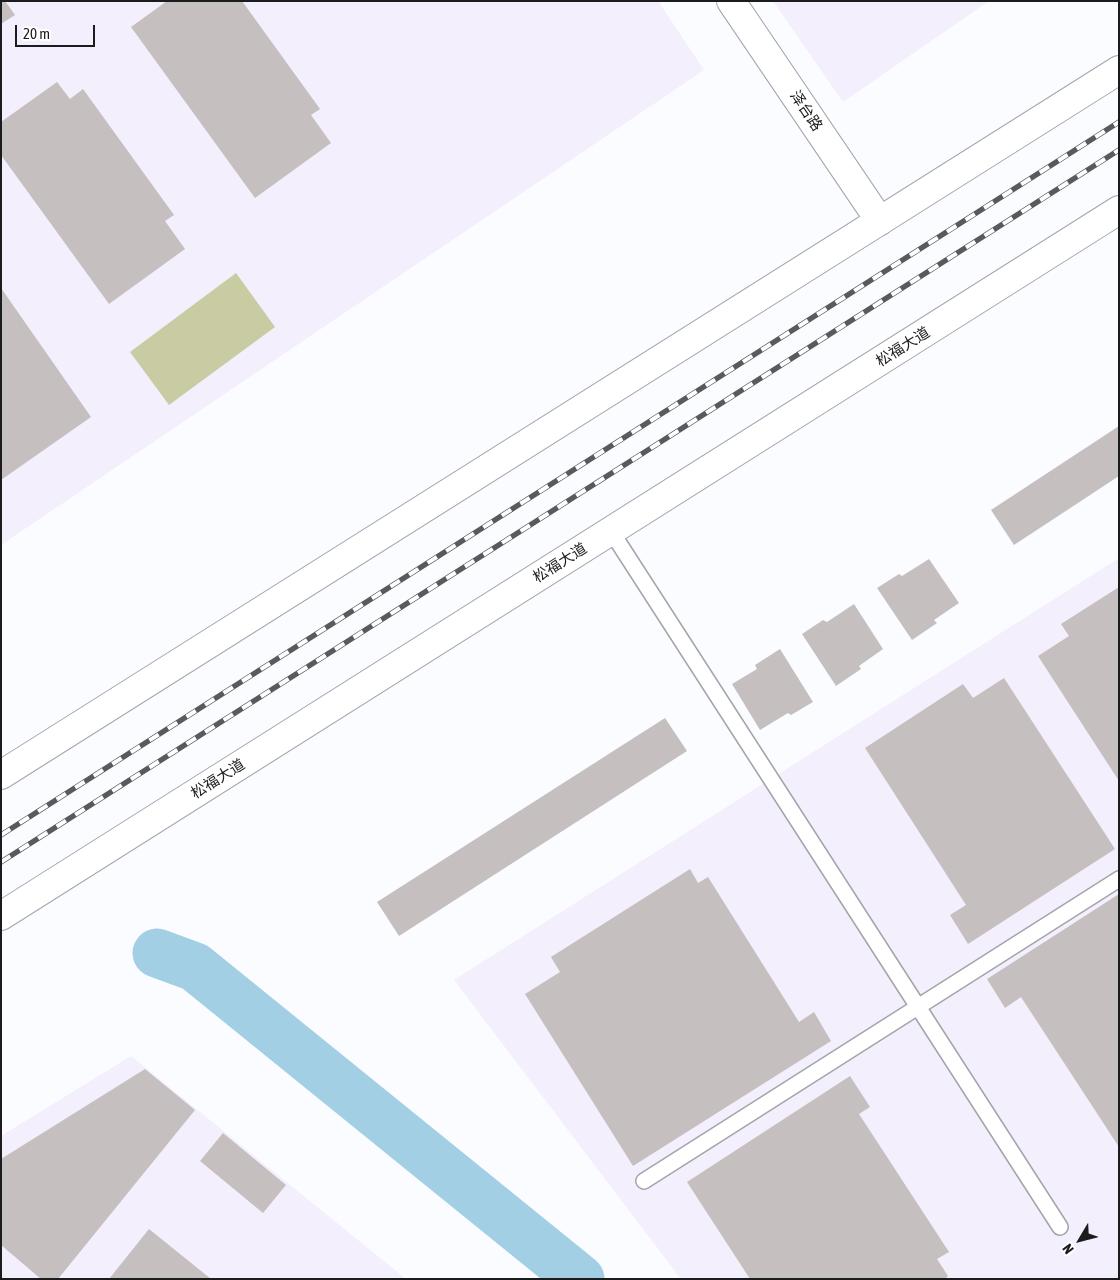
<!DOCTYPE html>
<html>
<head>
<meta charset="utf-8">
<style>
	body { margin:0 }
	#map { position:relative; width:1120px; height:1280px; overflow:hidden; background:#fafcff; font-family:"Asap Condensed",sans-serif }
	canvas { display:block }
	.frame { position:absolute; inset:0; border:2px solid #1b1c1d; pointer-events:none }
	.north { position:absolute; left:1055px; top:1215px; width:50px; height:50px; -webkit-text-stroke:4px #fff; paint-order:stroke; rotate:233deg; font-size:14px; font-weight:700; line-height:20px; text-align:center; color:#1b1c1d }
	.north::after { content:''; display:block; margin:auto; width:18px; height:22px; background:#1b1c1d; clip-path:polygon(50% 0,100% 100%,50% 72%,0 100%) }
	.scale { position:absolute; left:15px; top:25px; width:80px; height:22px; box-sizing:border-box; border:2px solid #1b1c1d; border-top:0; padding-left:6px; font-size:15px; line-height:18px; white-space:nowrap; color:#1b1c1d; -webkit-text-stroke:4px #fff; paint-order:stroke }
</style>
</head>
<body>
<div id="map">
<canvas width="1120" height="1280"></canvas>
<div class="frame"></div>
<div class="north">N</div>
<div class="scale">20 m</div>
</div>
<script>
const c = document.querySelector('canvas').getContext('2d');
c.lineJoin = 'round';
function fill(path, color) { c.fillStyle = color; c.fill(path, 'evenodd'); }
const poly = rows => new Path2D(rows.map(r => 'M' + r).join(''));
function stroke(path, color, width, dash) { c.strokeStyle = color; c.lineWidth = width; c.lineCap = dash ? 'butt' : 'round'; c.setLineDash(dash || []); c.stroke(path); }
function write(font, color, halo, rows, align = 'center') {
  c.font = font + ' "Asap Condensed","Noto Sans SC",sans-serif'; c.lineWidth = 4; c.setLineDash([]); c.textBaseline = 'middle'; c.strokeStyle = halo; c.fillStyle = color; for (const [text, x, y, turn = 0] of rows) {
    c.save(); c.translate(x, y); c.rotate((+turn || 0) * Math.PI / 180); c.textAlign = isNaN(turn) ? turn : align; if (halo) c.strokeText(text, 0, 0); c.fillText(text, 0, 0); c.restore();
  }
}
fill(poly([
	[1,1,658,1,704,70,1,545],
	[773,1,989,1,843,102],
	[1119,558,1119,1279,681,1279,454,980],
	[131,1056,406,1279,1,1279,1,1136]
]), '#f3effc');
fill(poly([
	[236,273,275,327,169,405,130,352]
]), '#c9cca3');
stroke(poly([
	[157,953,195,967,580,1279]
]), '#a3cfe5', 49);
fill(poly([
	[1,1,5,1,15,15,1,24],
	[167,1,242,1,320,109,311,115,331,143,255,198,131,27],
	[57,82,70,99,83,89,174,215,165,221,185,249,109,304,1,155,1,122],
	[1,288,91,417,1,480],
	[1119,426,1119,476,1014,545,991,510],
	[929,559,959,603,934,620,937,623,912,640,877,588,899,574,902,576],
	[1119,587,1119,781,1038,656,1069,636,1061,624],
	[854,604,883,649,859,666,861,669,836,686,802,634,823,620,827,622],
	[780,649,813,702,791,715,788,713,760,730,732,684,757,669,755,665],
	[1004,678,1115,849,968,944,950,915,966,905,865,748,963,684,973,698],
	[665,718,687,751,399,936,377,902],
	[690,869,698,883,708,877,799,1022,814,1012,831,1041,633,1166,525,994,560,972,551,957],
	[1119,894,1119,1147,1021,997,1005,1008,987,979],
	[145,1069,195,1110,58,1279,41,1279,1,1245,1,1159],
	[850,1076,870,1107,859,1114,949,1252,937,1259,948,1276,945,1279,750,1279,687,1182],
	[223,1133,286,1185,263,1213,200,1161],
	[149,1229,211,1279,109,1279]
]), '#c5c0bf');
const service = poly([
	[611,531,1060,1227],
	[644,1181,1119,879]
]);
const minor = poly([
	[731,1,880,221]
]);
const primary = poly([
	[1,775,1119,70],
	[1,916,1119,210]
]);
stroke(service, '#a2a5a9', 18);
stroke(minor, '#a2a5a9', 30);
stroke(primary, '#a2a5a9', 30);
stroke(service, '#fff', 15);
stroke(minor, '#fff', 28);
stroke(primary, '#fff', 28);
const rail = poly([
	[1,835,1119,122],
	[1,862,1119,150]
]);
stroke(rail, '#595a5c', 5.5);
stroke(rail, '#fff', 4, [11]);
write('15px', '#1b1c1d', '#fff', [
	["泽台路",806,111,56],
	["松福大道",903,347,-32],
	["松福大道",560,563,-32],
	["松福大道",218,779,-32]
]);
</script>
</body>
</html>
